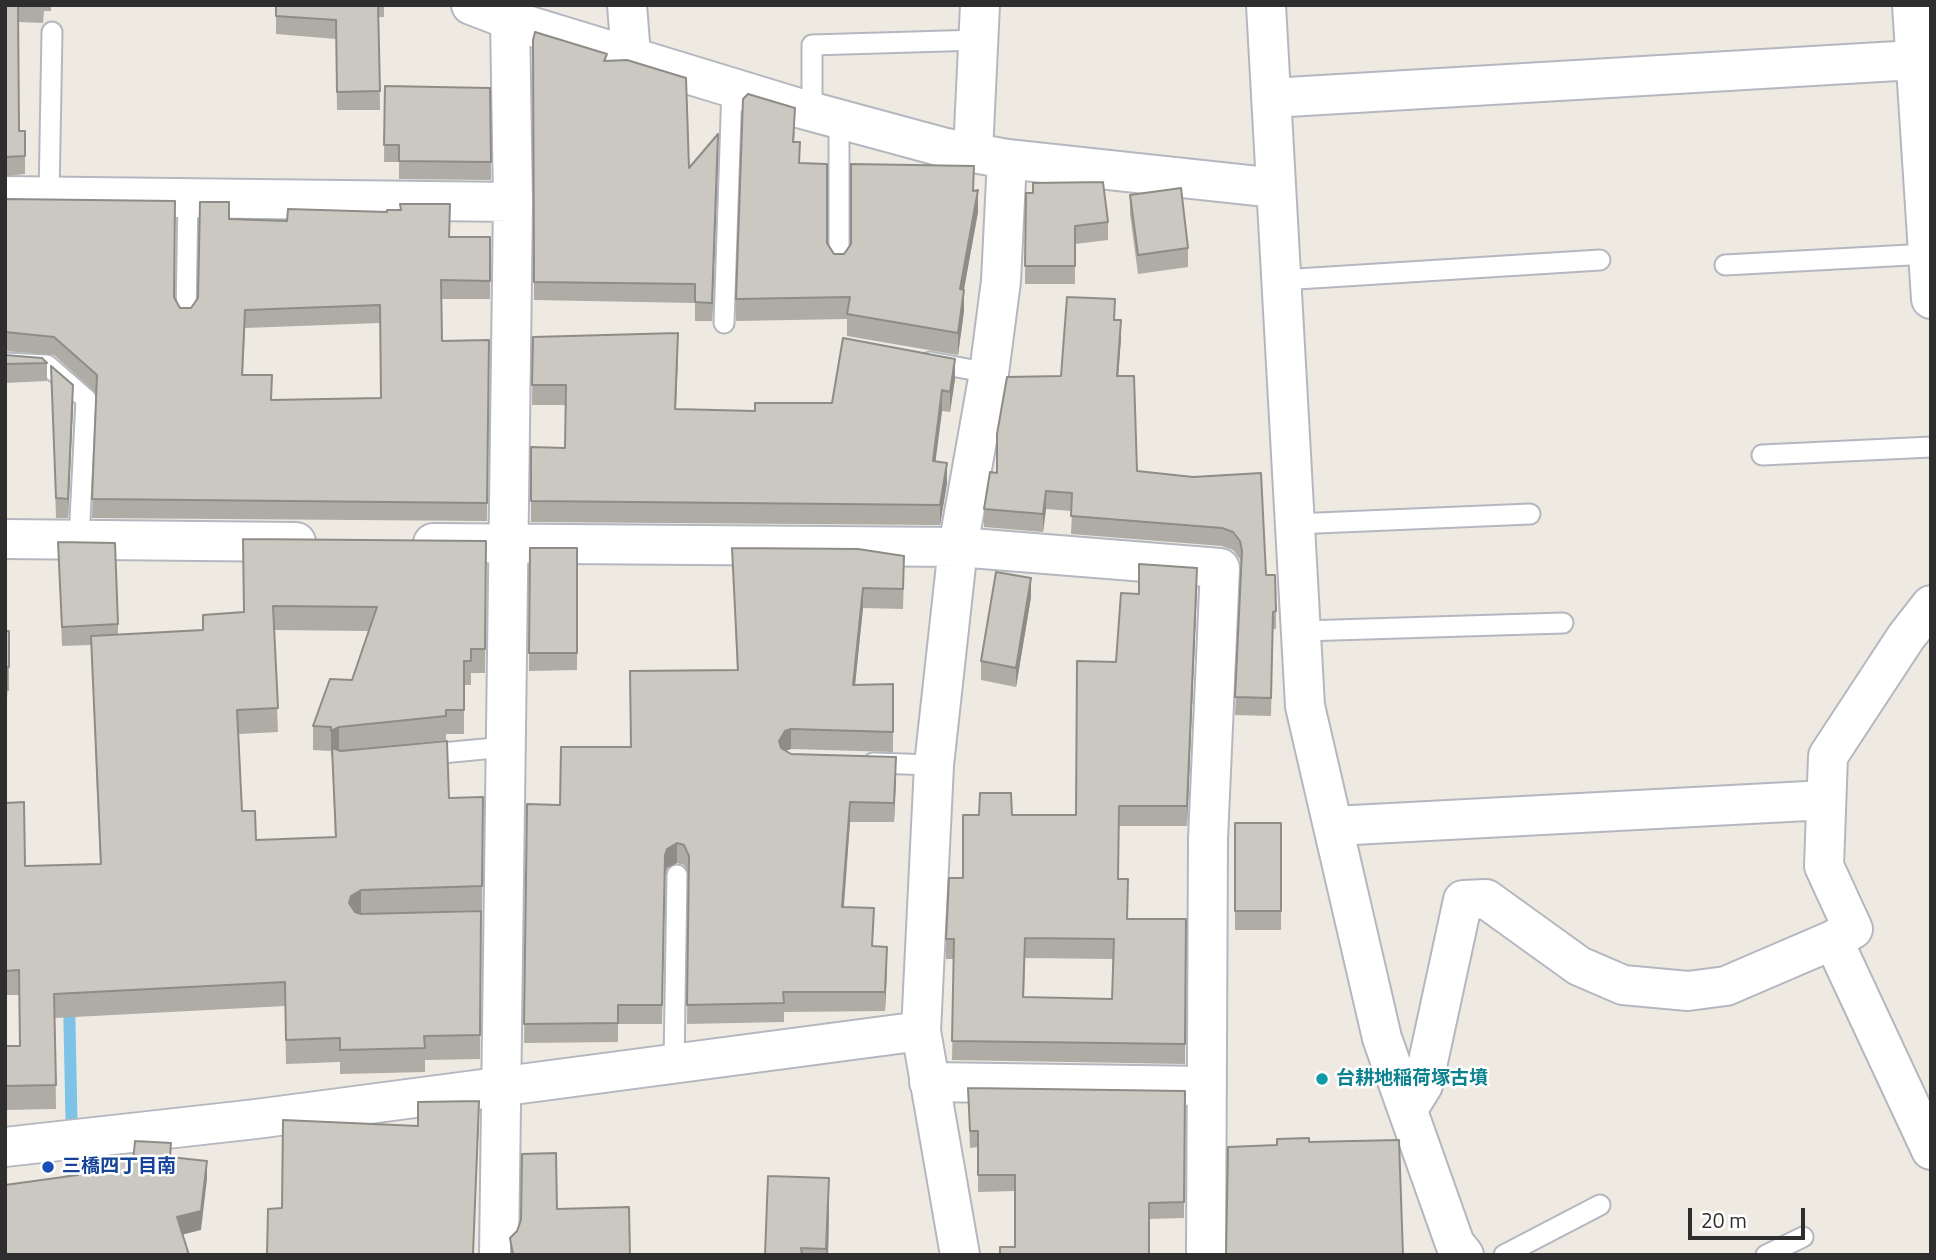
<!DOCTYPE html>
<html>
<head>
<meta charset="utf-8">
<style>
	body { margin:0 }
	#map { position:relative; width:1936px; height:1260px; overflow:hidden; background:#eeeae2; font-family:"Titillium Web",sans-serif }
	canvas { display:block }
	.frame { position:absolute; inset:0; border:7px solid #2e2e2e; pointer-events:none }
	.scale { position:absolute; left:1688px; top:1208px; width:117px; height:32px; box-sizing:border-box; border:4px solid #2e2e2e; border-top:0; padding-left:9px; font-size:21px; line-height:24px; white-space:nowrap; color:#2e2e2e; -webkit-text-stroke:5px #fff; paint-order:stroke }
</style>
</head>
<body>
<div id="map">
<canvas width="1936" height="1260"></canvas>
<div class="frame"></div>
<div class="scale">20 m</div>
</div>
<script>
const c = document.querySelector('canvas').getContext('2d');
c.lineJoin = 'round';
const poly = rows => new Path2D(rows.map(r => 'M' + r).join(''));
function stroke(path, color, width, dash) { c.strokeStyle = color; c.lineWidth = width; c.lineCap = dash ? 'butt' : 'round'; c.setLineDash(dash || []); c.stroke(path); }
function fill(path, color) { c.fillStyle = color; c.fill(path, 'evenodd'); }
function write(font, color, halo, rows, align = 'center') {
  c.font = font + ' "Titillium Web","Noto Sans JP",sans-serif'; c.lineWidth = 5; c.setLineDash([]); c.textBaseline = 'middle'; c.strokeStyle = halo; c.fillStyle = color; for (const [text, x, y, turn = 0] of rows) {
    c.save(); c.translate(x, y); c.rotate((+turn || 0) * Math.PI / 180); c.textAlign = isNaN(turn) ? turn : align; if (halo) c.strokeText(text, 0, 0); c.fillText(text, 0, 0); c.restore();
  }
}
stroke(poly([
	[69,1000,73,1192]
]), '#7ec3e7', 12);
const lane = poly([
	[812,111,812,45,979,40],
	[839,119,839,265],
	[49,197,52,32],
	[1725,265,1928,254],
	[1281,280,1600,260],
	[186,316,188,198],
	[724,323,732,87],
	[930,362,989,373],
	[5,363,47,365,86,399,79,540],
	[1762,455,1931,447],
	[1294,524,1530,514],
	[1302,631,1563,623],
	[421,755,505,747],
	[873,763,934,765],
	[674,1063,677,875],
	[1504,1255,1600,1205],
	[1766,1255,1803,1237]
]);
const street = poly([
	[471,5,510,20,802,109,946,148,1007,159,1276,188],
	[627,5,631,55],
	[1266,5,1305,706,1382,1038,1455,1244,1464,1255],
	[1912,5,1931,299],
	[1271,98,1931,59],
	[973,152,980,5],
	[5,196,513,202],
	[5,539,296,542],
	[433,543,958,547,1220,568,1208,839,1206,1255],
	[1931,605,1906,637,1828,756,1824,866,1853,929,1833,940,1931,1150],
	[1334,826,1826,800],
	[921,1031,934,765,958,547,989,373,1001,281,1007,159],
	[929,1082,1207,1086],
	[1406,1105,1413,1101,1423,1085,1463,900,1486,899,1579,966,1623,985,1688,991,1726,986,1833,940],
	[499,1255,513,202,510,20]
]);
const secondary = poly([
	[5,1147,256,1119,921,1031,960,1255]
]);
stroke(lane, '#b5b7c0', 23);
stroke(street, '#b5b7c0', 42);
stroke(secondary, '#b5b7c0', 42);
stroke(lane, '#fff', 19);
stroke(street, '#fff', 38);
stroke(secondary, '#fff', 38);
fill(poly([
	[5,5,51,5,51,11,44,11,43,23,18,22,19,131,25,131,25,174,5,176],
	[276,5,384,5,384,17,379,17,380,110,337,110,336,39,276,34],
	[533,40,607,60,689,168,718,152,712,321,695,321,695,303,534,300],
	[385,86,490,88,491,180,399,179,399,162,384,162],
	[795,130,794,142,800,163,827,243,834,254,844,254,974,191,978,212,964,289,964,311,958,355,847,336,847,319,736,321,736,299],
	[1026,193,1108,222,1108,240,1075,244,1075,284,1025,284],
	[1130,195,1188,248,1188,267,1138,274,1130,214],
	[5,199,174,298,180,308,191,308,198,298,229,219,449,237,490,237,490,299,441,299,442,341,489,340,487,521,92,518,96,393,54,355,5,351],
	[380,323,381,398,272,400,243,375,245,328],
	[1115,320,1121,338,1118,376,1137,471,1193,477,1266,575,1276,611,1276,629,1273,629,1271,716,1235,715,1241,566,1240,559,1233,550,1222,546,1071,534,1072,511,1046,509,1043,532,984,527,984,509,997,473,1061,376],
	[533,337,678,353,676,409,755,411,832,403,955,379,950,412,942,411,935,461,947,483,940,525,531,522,531,447,565,448,566,405,532,405],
	[5,355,47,363,47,381,5,383],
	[51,366,73,404,68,518,56,518],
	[486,541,485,673,471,673,471,685,464,685,464,734,446,734,446,740,340,751,449,798,483,797,482,910,360,914,481,911,480,1059,425,1060,425,1072,340,1074,340,1062,286,1064,285,1006,55,1018,56,1109,5,1110,5,1046,20,1046,19,995,5,995,5,803,25,866,100,864,91,645,62,646,58,542,118,624,118,635,203,630,244,613],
	[274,630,369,631,352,680,313,726,313,750,331,751,331,755,332,755,335,837,256,840,242,811,239,734,278,732],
	[530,548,577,548,577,670,529,671],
	[732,548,904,576,903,609,863,608,855,685,893,684,893,752,791,749,785,751,791,754,896,776,894,822,850,822,844,907,887,967,885,1011,784,1012,784,1022,687,1024,689,875,684,865,677,863,667,868,665,875,662,1024,618,1024,618,1042,524,1043,527,804,560,805,631,747,737,670],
	[1197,588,1187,826,1119,826,1118,879,1128,919,1186,919,1185,1064,952,1060,954,959,946,959,946,939,1012,815,1076,815,1116,662,1139,594],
	[1025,958,1113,959,1112,999,1024,997],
	[1031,597,1016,687,981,680,981,661],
	[5,631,9,631,9,691,7,691,6,724,5,724],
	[1235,823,1281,823,1281,930,1235,930],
	[968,1088,1185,1091,1184,1218,1149,1219,1015,1247,1015,1191,978,1192,978,1147,970,1148],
	[557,1209,630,1255,510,1255,510,1238],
	[829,1214,828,1255,765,1255]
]), '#aeaca5');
fill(poly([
	[718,134,718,152,712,321,712,303],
	[978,190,978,212,960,311,960,289],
	[964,290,964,311,958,355,958,333],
	[1121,320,1121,338,1117,394,1117,376],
	[678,333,678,353,675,429,675,409],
	[955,359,955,379,950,412,950,392],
	[73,385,73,404,68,518,68,499],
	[942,390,942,411,933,481,933,461],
	[947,463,947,483,940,525,940,505],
	[1046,491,1046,509,1043,532,1043,514],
	[1197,568,1197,588,1187,826,1187,806],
	[1031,578,1031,597,1016,687,1016,668],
	[863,588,863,608,853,704,853,685],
	[339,727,339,751,331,755,331,731],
	[791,729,791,749,785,751,779,760,779,741,785,731],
	[896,757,896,776,894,822,894,803],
	[850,802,850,822,842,927,842,907],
	[677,843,677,863,667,868,665,875,662,1024,665,855,667,849],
	[361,890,361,914,351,920,349,903,351,896],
	[887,947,887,967,885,1011,885,992],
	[479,1101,479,1120,473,1255],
	[207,1161,207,1179,201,1230,177,1236,177,1217],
	[829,1178,829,1214,828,1255,826,1255]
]), '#8d8c86');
const building = poly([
	[5,5,18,5,19,131,25,131,25,156,5,157,5,5],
	[276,5,378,5,380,91,337,92,336,20,276,16,276,5],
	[535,32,607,54,604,61,627,60,686,78,689,168,718,134,712,303,695,302,695,284,534,282,533,40,535,32],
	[385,86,490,88,491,162,399,161,399,145,384,145,385,86],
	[748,94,795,108,793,142,800,142,799,163,827,164,827,243,834,254,844,254,851,244,851,164,974,166,973,191,978,190,960,289,964,290,958,333,847,314,850,297,736,299,743,99,748,94],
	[1103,182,1108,222,1075,226,1075,266,1025,266,1026,193,1033,193,1033,183,1103,182],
	[1181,188,1188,248,1138,255,1130,195,1181,188],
	[5,199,175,201,174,297,180,308,191,308,198,298,200,202,229,202,229,219,287,221,288,209,387,212,387,210,401,210,400,204,450,204,449,237,490,237,490,281,441,280,442,341,489,340,487,503,92,499,97,375,54,337,5,332,5,199],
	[380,305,381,398,271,400,272,375,242,375,245,310,380,305],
	[1067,297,1115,299,1114,320,1121,320,1117,376,1134,376,1137,471,1193,477,1261,473,1266,575,1275,575,1276,611,1273,612,1271,698,1235,697,1242,551,1240,541,1233,532,1222,528,1071,516,1072,493,1046,491,1043,514,984,509,990,472,997,473,997,434,1007,377,1061,376,1067,297],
	[678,333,675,409,755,411,755,403,832,403,843,338,955,359,950,392,942,390,933,461,947,463,940,505,531,501,531,447,565,448,566,385,532,385,533,337,678,333],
	[5,355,42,358,47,363,5,364,5,355],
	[51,366,73,385,68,499,56,498,51,366],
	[243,539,486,541,485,649,471,649,471,661,464,661,464,710,446,710,446,716,339,727,331,731,331,727,313,726,330,679,352,680,377,607,273,606,278,708,237,710,242,811,255,811,256,840,336,837,332,748,341,751,447,741,449,798,483,797,482,886,361,890,351,896,349,903,355,912,361,914,481,911,480,1035,424,1036,425,1048,340,1050,340,1038,286,1040,285,982,54,994,56,1085,5,1086,5,1046,20,1046,19,970,5,971,5,803,24,802,25,866,101,864,91,636,203,630,203,615,244,612,243,539],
	[58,542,115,543,118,624,62,627,58,542],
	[530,548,577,548,577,653,529,653,530,548],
	[732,548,858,549,904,556,903,589,863,588,853,685,893,684,893,732,791,729,785,731,779,741,781,748,791,754,896,757,894,803,850,802,842,907,874,908,872,946,887,947,885,992,783,992,784,1003,687,1005,689,856,684,845,677,843,667,849,665,855,662,1005,618,1005,618,1023,524,1024,527,804,560,805,561,747,631,747,630,671,738,670,732,548],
	[1139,564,1197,568,1187,806,1119,806,1118,879,1128,879,1127,919,1186,919,1185,1044,952,1041,954,939,946,939,949,878,963,878,963,815,979,815,980,793,1011,793,1012,815,1076,815,1077,661,1116,662,1121,593,1139,594,1139,564],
	[1025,938,1114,939,1112,999,1023,997,1025,938],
	[996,572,1031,578,1016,668,981,661,996,572],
	[5,631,9,631,9,667,7,667,6,700,5,700,5,631],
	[1235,823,1281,823,1281,911,1235,911,1235,823],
	[968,1088,1185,1091,1184,1202,1149,1203,1149,1255,1000,1255,1000,1247,1015,1247,1015,1175,978,1175,978,1131,970,1131,968,1088],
	[479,1101,473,1254,267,1255,268,1209,282,1208,283,1120,418,1126,418,1102,479,1101],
	[1309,1138,1309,1142,1399,1140,1403,1255,1226,1255,1228,1147,1277,1145,1277,1139,1309,1138],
	[135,1141,171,1143,170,1157,207,1161,201,1211,177,1217,189,1255,5,1255,5,1185,78,1175,79,1159,133,1162,135,1141],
	[556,1153,557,1209,629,1207,630,1255,513,1255,510,1238,517,1231,521,1220,522,1154,556,1153],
	[768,1176,829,1178,826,1249,801,1248,802,1255,765,1255,768,1176]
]);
fill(building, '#cac8c0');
stroke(building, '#8d8c86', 2);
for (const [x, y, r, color] of [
	[1322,1079,7,"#0f9aa8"],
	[48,1167,7,"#1a4fb4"]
]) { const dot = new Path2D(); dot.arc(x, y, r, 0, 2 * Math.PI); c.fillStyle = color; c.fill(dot); stroke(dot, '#fff', 2.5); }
write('bold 19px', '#0d838f', '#fff', [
	["台耕地稲荷塚古墳",1336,1079]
], 'left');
write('bold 19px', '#164399', '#fff', [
	["三橋四丁目南",62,1167]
], 'left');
</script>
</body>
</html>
